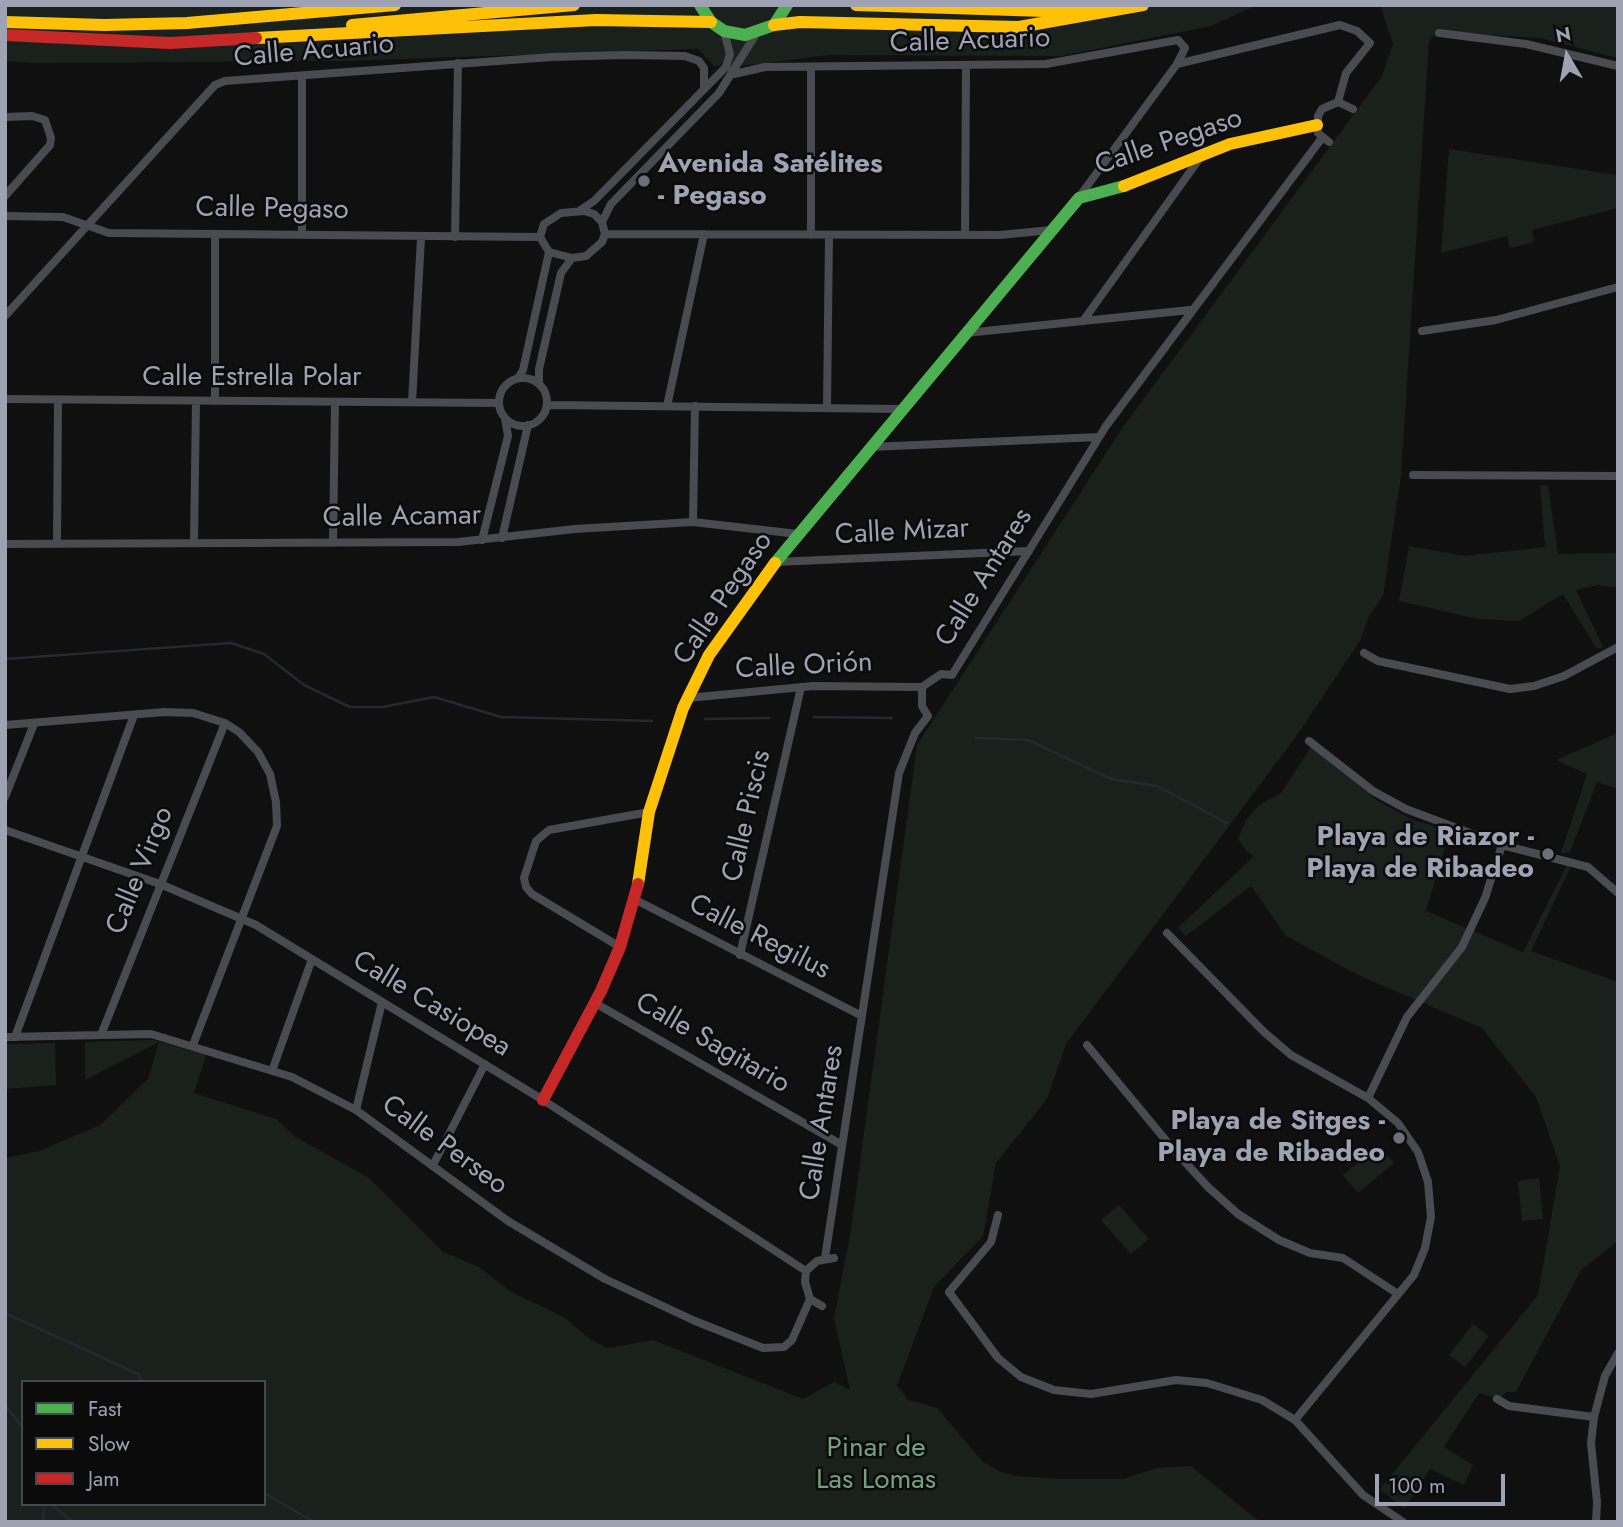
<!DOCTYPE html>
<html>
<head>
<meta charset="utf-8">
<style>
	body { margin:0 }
	#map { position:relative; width:1623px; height:1527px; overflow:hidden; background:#101011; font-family:Jost,sans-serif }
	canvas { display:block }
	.frame { position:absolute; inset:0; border:7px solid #9fa2b3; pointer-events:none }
	.legend { position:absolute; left:21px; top:1380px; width:245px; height:126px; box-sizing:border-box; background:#0b0b0c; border:2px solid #46474f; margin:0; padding:9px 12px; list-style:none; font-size:21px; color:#9fa2b3 }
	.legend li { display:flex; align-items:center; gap:14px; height:35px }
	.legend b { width:35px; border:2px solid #46474f }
	.north { position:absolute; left:1532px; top:21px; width:70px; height:70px; -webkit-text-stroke:5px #0b0b0c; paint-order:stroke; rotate:350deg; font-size:19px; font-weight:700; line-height:28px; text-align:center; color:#9fa2b3 }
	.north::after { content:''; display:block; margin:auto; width:24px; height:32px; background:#9fa2b3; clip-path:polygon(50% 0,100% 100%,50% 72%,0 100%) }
	.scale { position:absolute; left:1375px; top:1474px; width:130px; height:32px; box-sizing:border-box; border:4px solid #9fa2b3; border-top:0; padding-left:9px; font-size:21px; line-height:24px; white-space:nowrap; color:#9fa2b3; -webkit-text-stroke:5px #0b0b0c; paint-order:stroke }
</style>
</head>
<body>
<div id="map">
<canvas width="1623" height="1527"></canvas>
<div class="frame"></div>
<ul class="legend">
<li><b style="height:9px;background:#4caf50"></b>Fast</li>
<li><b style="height:9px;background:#ffc107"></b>Slow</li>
<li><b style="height:9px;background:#c62828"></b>Jam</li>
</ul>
<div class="north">N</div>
<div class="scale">100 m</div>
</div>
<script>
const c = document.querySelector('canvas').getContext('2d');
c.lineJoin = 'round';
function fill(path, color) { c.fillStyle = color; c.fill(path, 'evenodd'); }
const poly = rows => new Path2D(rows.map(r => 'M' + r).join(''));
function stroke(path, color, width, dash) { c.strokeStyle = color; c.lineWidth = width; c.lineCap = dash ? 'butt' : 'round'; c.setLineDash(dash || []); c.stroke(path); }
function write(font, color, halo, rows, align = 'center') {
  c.font = font + ' Jost,sans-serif'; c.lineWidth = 5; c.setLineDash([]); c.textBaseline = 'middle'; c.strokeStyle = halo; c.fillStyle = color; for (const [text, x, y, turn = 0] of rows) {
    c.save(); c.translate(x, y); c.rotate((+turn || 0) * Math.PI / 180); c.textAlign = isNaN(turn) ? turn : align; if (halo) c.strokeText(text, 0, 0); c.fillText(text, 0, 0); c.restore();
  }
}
fill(poly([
	[5,5,1257,5,1211,26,1061,56,828,55,753,65,714,66,698,49,346,61,30,63,5,61],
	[1380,5,1618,5,1618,58,1540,38,1437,32,1429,41,1401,476,1383,596,1369,616,1360,641,1300,731,1066,1044,1047,1099,996,1163,983,1236,934,1287,897,1386,907,1397,906,1399,937,1408,983,1462,999,1471,1015,1476,1063,1479,1124,1479,1157,1468,1191,1466,1260,1522,5,1522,5,1158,39,1151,100,1125,148,1079,159,1042,85,1080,85,1042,153,1040,206,1055,194,1093,276,1119,294,1136,369,1178,443,1252,479,1267,511,1292,564,1317,591,1340,608,1348,653,1340,803,1399,834,1382,850,1390,834,1318,850,1236,917,745,1123,427,1382,76,1393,44],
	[23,1382,264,1382,264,1504,23,1504],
	[1449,149,1617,175,1618,208,1532,230,1534,242,1510,248,1507,236,1441,253],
	[1540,485,1548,485,1558,554,1618,553,1618,588,1598,585,1576,590,1603,647,1597,649,1563,594,1519,621,1478,619,1399,601,1409,546,1465,556,1545,547],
	[1618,733,1618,789,1597,782,1570,852,1561,853,1587,774,1556,760],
	[1311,747,1378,801,1413,820,1450,831,1426,911,1523,952,1567,865,1571,866,1531,951,1618,982,1618,1241,1581,1270,1516,1392,1506,1392,1500,1399,1479,1393,1444,1447,1473,1465,1464,1485,1430,1469,1404,1509,1380,1489,1538,1295,1560,1166,1536,1097,1482,1028,1360,976,1286,936,1251,886,1186,936,1178,928,1254,856,1247,852,1238,839,1246,820,1259,805,1281,793],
	[55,1043,56,1085,5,1089,5,1044],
	[1379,1145,1394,1163,1358,1193,1343,1175],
	[1539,1178,1543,1219,1522,1221,1518,1181],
	[1119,1205,1149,1239,1131,1254,1101,1220],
	[1473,1324,1489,1336,1465,1367,1449,1355]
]), '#1a211c');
stroke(poly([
	[5,659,231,643,264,654,304,685,350,707,383,707,434,697,501,717,652,721],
	[814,717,892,718],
	[705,719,769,718],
	[976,738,1028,740,1111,779,1157,786,1227,823],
	[5,1313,138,1374,143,1382],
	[5,1341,5,1355],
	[5,1405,23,1428],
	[264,1493,314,1522],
	[51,1504,73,1522],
	[42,1522,45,1504]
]), '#232932', 2.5);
stroke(poly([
	[1439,33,1526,44,1618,66],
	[1177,64,1340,25,1357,31,1370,43,1346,73,1338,102],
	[734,74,765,67,1046,64,1178,40,1185,48,1177,64,1079,197],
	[302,76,302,235],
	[5,117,32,116,45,120,51,138,50,145,5,196],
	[1329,142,1318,133,1318,116,1322,109,1338,102,1353,109],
	[579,211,594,201,726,67,730,54,724,31],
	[584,211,594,214,602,222,605,234,602,242,586,256,572,258,549,252,540,237,544,224,561,213,584,211],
	[5,216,63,217,109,233,540,237],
	[602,222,611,204,719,93,756,34],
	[215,234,215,401],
	[605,234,1000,235,1051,230],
	[811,235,811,67],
	[965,235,966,66],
	[455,237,458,63],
	[5,316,215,85,225,81,552,57,625,55,685,56,699,61,704,68,704,89],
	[1083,321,1200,158],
	[1422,331,1496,320,1618,287],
	[966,333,1190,310],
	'499 402a24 24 0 1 1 48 0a24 24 0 1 1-48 0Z',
	[518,378,523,370,549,252],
	[539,383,539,369,561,273,572,258],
	[5,399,499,403],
	[412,402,421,238],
	[548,405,903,409],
	[667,406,704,234],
	[827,408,829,235],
	[871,447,1099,437],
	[1413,475,1618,476],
	[693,522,695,406],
	[502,538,528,425],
	[482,540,508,436,505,418],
	[57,543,58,400],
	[194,543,196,401],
	[333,543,335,402],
	[5,544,458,542,575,529,693,522,798,534],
	[776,562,1029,551],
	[1364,653,1378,661,1510,689,1534,686,1564,676,1618,647],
	[688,698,813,686,922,687],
	[5,725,165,712,193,713,225,723,239,732,258,752,270,774,276,802,277,826,193,1045],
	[1309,741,1373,791,1406,809,1502,845,1588,867,1618,893],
	[5,797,34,724],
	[5,830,160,884,256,925,543,1100,806,1271],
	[634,899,862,1016],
	[1167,933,1264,1032,1291,1055,1368,1098,1398,1123,1418,1152,1428,1182,1431,1217,1425,1248,1414,1275,1295,1420],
	[620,947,532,894,526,887,524,878,536,841,549,830,649,812],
	[740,955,801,687],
	[595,1003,842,1145],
	[101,1035,225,723],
	[5,1037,151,1034,292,1077,356,1110,508,1221,605,1279,695,1321,763,1348,784,1347,792,1340,810,1299],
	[15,1037,134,715],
	[1087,1045,1173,1149,1208,1187,1238,1214,1279,1240,1310,1253,1343,1258,1398,1294],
	[272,1071,312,959],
	[1368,1098,1407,1017,1462,947,1485,898,1502,845],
	[356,1110,382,1002],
	[433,1165,485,1064],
	[998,1215,991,1242,949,1292,998,1358,1021,1377,1054,1390,1091,1394,1176,1380,1207,1383,1262,1400,1295,1420,1363,1495,1403,1522],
	[825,1258,899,773,915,733,928,716,922,706,922,687,941,674,952,675,1106,426,1322,138],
	[822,1306,810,1299,805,1282,806,1271,817,1261,834,1258],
	[1497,1399,1509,1406,1594,1417],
	[1596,1522,1597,1502,1591,1443,1594,1417,1605,1376,1618,1353]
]), '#4a4a51', 8);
stroke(poly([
	[700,5,711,22,724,31,745,35,774,25,787,5],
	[775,563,1079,198,1124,186]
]), '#4caf50', 12);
stroke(poly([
	[856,5,1045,11,1099,5],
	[5,22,104,25,187,23,395,5],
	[352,25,574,5],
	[774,25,800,22,1019,27,1143,5],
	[256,38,596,20,711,22],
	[1124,186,1230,144,1317,125],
	[638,884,649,812,683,708,709,655,775,563]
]), '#ffc107', 12);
stroke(poly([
	[5,35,170,43,256,38],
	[543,1100,601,991,620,947,638,884]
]), '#c62828', 12);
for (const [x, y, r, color] of [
	[644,181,7,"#6d6f7a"],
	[1548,854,7,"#6d6f7a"],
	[1399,1138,7,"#6d6f7a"]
]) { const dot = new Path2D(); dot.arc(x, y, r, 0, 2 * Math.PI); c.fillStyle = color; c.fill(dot); stroke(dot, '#0b0b0c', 2.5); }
write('28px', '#9fa2b3', '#0b0b0c', [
	["Calle Acuario",970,42,-2],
	["Calle Acuario",314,52,-5],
	["Calle Pegaso",1169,143,-19],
	["Calle Pegaso",272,210,1],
	["Calle Estrella Polar",252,378],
	["Calle Acamar",402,518,-1],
	["Calle Mizar",902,533,-3],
	["Calle Antares",985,578,-58],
	["Calle Pegaso",724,599,-56],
	["Calle Orión",804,667,-3],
	["Calle Piscis",748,816,-77],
	["Calle Virgo",141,871,-68],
	["Calle Regilus",759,938,27],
	["Calle Casiopea",431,1005,31],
	["Calle Sagitario",712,1044,30],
	["Calle Antares",823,1123,-81],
	["Calle Perseo",444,1146,36]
]);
write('bold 28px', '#9fa2b3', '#0b0b0c', [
	["Avenida Satélites",658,165,"left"],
	["- Pegaso",658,197,"left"],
	["Playa de Riazor -",1534,838],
	["Playa de Ribadeo",1534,870],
	["Playa de Sitges -",1385,1122],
	["Playa de Ribadeo",1385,1154]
], 'right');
write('28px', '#75a080', '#0b0b0c', [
	["Pinar de",876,1449],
	["Las Lomas",876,1481]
]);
</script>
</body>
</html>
